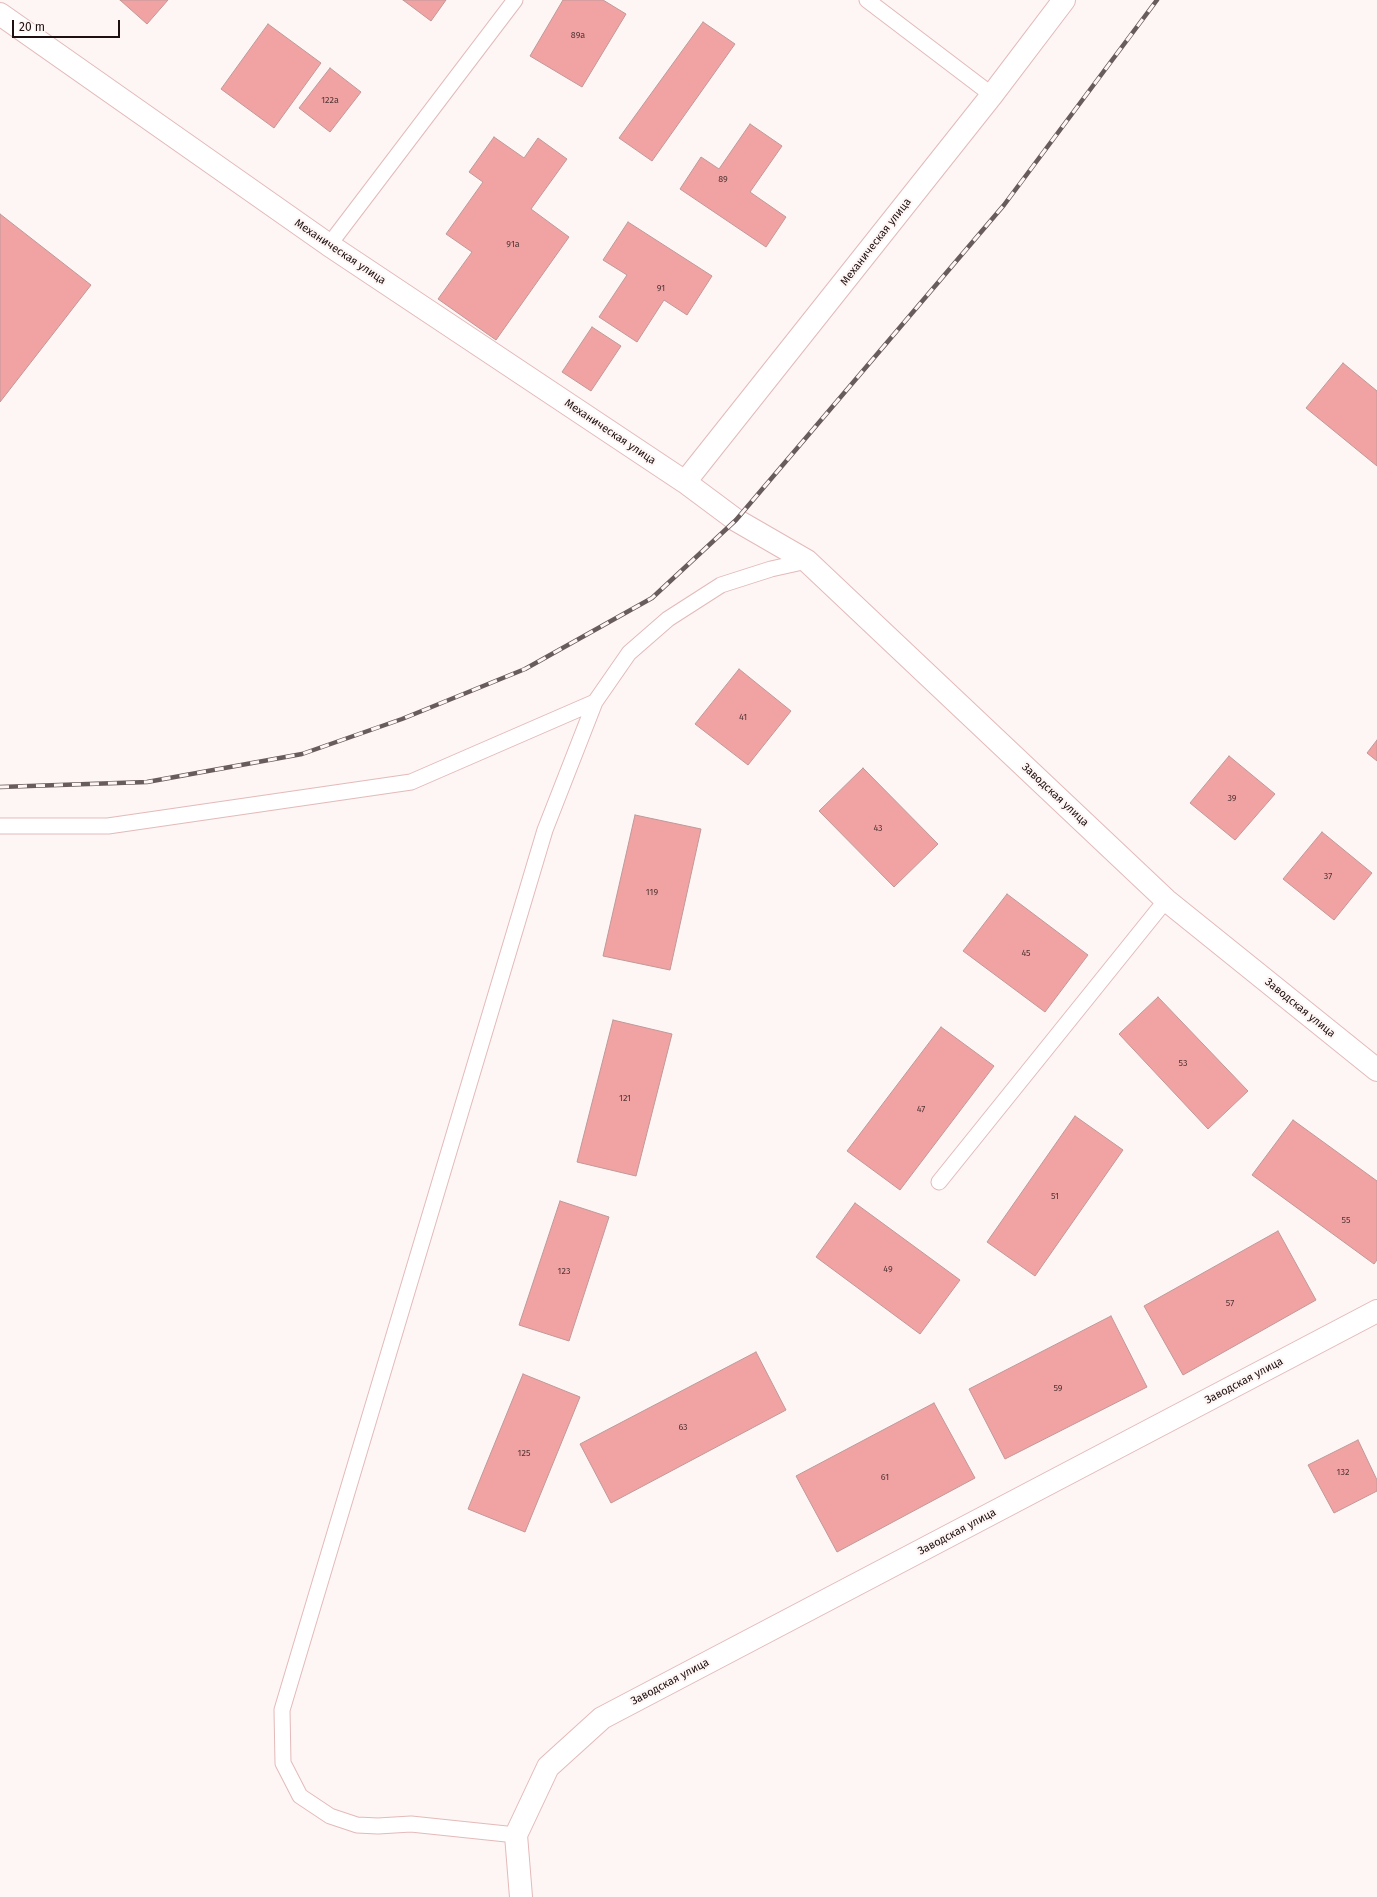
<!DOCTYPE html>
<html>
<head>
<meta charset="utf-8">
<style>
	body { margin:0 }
	#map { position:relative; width:1377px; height:1897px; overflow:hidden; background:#fef5f5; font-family:"Fira Sans",sans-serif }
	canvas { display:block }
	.scale { position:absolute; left:12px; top:20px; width:108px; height:18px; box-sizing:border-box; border:2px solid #1e1010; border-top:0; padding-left:5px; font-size:12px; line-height:14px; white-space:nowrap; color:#1e1010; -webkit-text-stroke:3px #fef5f5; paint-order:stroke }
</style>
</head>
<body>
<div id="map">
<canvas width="1377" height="1897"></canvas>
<div class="scale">20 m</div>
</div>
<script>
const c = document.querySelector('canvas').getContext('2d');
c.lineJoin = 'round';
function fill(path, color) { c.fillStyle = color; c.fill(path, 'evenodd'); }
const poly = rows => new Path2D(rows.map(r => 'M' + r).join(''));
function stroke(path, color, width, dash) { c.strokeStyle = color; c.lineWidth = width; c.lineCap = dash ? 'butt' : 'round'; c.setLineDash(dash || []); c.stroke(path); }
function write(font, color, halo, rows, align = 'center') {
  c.font = font + ' "Fira Sans",sans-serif'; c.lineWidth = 4; c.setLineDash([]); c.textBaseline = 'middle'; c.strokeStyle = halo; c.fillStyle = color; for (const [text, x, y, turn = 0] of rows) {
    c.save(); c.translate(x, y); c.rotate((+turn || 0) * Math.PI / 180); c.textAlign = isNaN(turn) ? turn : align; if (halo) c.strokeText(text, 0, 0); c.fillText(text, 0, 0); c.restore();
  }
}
const building = poly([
	[120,0,168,0,147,24,120,0],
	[403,0,446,0,431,21,403,0],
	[563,0,603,0,626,14,582,87,530,56,563,0],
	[703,22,735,44,652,161,619,138,703,22],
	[268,24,321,63,274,128,221,89,268,24],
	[330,68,361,92,330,132,299,108,330,68],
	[750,124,782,146,750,192,786,217,766,247,680,189,701,157,719,169,750,124],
	[494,137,524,158,538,138,567,159,531,209,569,237,496,340,438,299,472,252,446,234,483,182,469,172,494,137],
	[0,214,91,285,0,402,0,214],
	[628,222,712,276,687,315,664,300,637,342,599,317,627,275,603,260,628,222],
	[592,327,621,346,591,391,562,372,592,327],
	[1343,363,1377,391,1377,466,1306,408,1343,363],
	[739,669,791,711,748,765,695,724,739,669],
	[1377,740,1377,761,1367,753,1377,740],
	[1229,756,1275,794,1235,840,1190,803,1229,756],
	[863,768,938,844,894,887,819,811,863,768],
	[635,815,701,829,670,970,603,956,635,815],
	[1322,832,1372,873,1334,920,1283,879,1322,832],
	[1007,894,1088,955,1045,1012,963,951,1007,894],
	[1158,997,1248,1091,1208,1129,1119,1034,1158,997],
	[613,1020,672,1034,636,1176,577,1162,613,1020],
	[941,1027,994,1066,900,1190,847,1151,941,1027],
	[1075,1116,1123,1150,1035,1276,987,1242,1075,1116],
	[1293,1120,1377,1181,1377,1260,1374,1264,1252,1175,1293,1120],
	[560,1201,609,1217,569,1341,519,1325,560,1201],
	[855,1203,960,1280,920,1334,816,1257,855,1203],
	[1278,1231,1316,1300,1183,1375,1144,1306,1278,1231],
	[1111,1316,1147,1387,1005,1459,969,1389,1111,1316],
	[756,1352,786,1410,611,1503,580,1444,756,1352],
	[523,1374,580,1397,525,1532,468,1509,523,1374],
	[934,1403,975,1478,837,1552,796,1476,934,1403],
	[1358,1440,1377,1480,1377,1491,1334,1513,1308,1465,1358,1440]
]);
fill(building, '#f1a3a4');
stroke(building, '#c09897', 1);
const lane = poly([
	[867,0,992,95],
	[329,245,515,0],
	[0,826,108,826,411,782,595,702],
	[939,1182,1166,900],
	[516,1835,411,1824,378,1826,357,1825,330,1816,300,1796,283,1763,282,1710,545,830,595,702,629,653,668,619,721,585,771,569,807,561]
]);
const street = poly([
	[0,14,329,245,685,482,736,520,807,561,1166,900,1377,1070],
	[685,482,992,95,1064,0]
]);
const secondary = poly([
	[521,1897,516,1835,548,1767,602,1718,1377,1311]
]);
stroke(lane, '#e3bab9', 17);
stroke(street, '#e3bab9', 24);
stroke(secondary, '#e3bab9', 24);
stroke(lane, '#fff', 15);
stroke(street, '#fff', 22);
stroke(secondary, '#fff', 22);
const rail = poly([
	[0,787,147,782,302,754,402,719,525,669,652,598,736,520,1004,205,1157,0]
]);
stroke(rail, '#695c5c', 4.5);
stroke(rail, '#fef5f5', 3, [9]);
write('9px', '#533535', null, [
	["89а",578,35],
	["122а",330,100],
	["89",723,179],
	["91а",513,244],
	["91",661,288],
	["41",743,717],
	["39",1232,798],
	["43",878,828],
	["37",1328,876],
	["119",652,892],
	["45",1026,953],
	["53",1183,1063],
	["121",625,1098],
	["47",921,1109],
	["51",1055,1196],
	["55",1346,1220],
	["49",888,1269],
	["123",564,1271],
	["57",1230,1303],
	["59",1058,1388],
	["63",683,1427],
	["125",524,1453],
	["132",1343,1472],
	["61",885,1477]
]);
write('11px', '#1e1010', '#fef5f5', [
	["Механическая улица",876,242,-52],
	["Механическая улица",340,252,34],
	["Механическая улица",610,432,34],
	["Заводская улица",1055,795,43],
	["Заводская улица",1300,1008,39],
	["Заводская улица",1244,1381,-28],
	["Заводская улица",957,1532,-28],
	["Заводская улица",670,1682,-28]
]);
</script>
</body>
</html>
